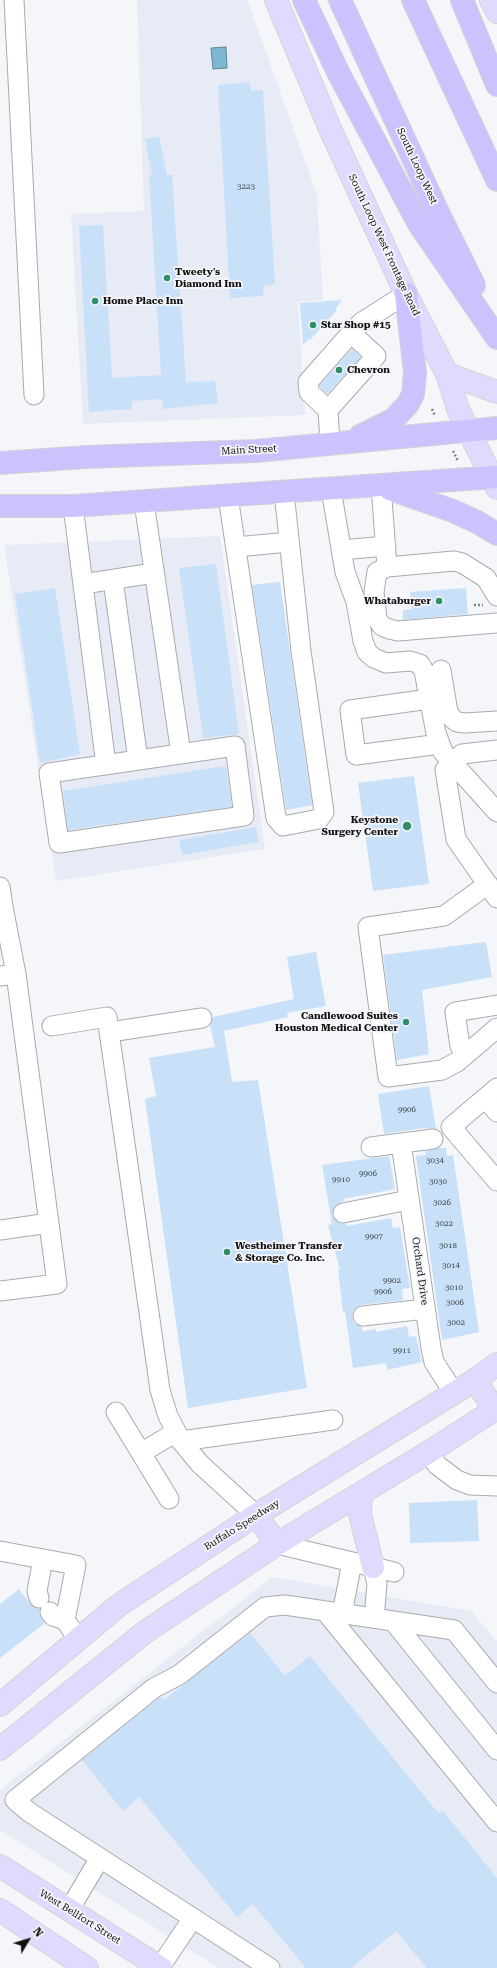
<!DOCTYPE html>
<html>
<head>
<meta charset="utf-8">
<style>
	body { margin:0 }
	#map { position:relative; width:497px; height:1968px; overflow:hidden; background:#f5f6fa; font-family:"Roboto Serif",serif }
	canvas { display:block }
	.north { position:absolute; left:8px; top:1920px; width:40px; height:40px; -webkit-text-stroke:3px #f5f6fa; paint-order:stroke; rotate:52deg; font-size:11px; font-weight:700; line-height:16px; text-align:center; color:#111112 }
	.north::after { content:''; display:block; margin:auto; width:14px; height:18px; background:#111112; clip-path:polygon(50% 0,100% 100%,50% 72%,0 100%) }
</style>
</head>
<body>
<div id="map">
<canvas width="497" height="1968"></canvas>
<div class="north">N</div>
</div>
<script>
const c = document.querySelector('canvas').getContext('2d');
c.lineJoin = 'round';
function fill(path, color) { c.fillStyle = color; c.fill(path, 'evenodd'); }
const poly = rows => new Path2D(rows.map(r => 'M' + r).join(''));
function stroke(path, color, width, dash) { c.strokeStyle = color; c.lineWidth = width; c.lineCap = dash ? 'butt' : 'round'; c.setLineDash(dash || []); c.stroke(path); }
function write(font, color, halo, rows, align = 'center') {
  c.font = font + ' "Roboto Serif",serif'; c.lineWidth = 3.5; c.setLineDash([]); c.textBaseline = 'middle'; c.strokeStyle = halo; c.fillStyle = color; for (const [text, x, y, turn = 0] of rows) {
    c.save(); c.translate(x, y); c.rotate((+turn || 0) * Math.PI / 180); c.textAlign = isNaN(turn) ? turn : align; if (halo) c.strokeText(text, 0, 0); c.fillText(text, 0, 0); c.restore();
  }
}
fill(poly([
	[137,0,247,0,252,13,317,195,323,300,298,302,305,415,83,424,71,214,144,211],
	[220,536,265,849,56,881,4,545],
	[272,1577,471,1611,497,1641,497,1968,219,1968,0,1830,0,1790]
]), '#e7ebf6');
const water = poly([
	[226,47,227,68,213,69,211,48,226,47]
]);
fill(water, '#7db7d0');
stroke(water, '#5d8597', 1);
fill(poly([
	[250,82,251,91,263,90,275,284,264,286,263,296,230,298,218,85],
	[159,136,167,175,172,175,186,382,215,381,218,403,163,409,162,399,132,401,132,409,89,412,79,226,103,225,112,378,161,375,149,175,152,175,145,139],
	[342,300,335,309,337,310,310,340,309,339,303,345,300,303],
	[352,349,361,357,327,394,319,386],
	[216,564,239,734,203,738,179,568],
	[280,582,312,805,286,810,252,585],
	[55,588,80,754,40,763,15,594],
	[466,588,468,614,403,620,403,610,412,609,410,592],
	[226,766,232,807,68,830,63,791],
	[414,776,429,884,373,891,358,783],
	[256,827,259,842,182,855,179,840],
	[486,942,492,977,422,990,429,1054,397,1060,383,955],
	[316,952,326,1006,287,1013,288,1017,224,1031,232,1082,258,1080,307,1388,188,1408,145,1099,156,1096,149,1058,215,1047,210,1025,213,1017,294,999,287,957],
	[429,1086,436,1129,423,1128,384,1134,378,1094],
	[439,1148,446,1148,447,1156,453,1155,479,1332,442,1340,416,1156,426,1155,425,1151],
	[389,1156,395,1189,343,1199,344,1201,336,1205,332,1215,335,1220,340,1223,346,1224,347,1226,391,1218,393,1228,400,1227,410,1288,402,1289,403,1300,361,1305,353,1311,352,1318,354,1323,362,1327,362,1331,376,1329,376,1332,407,1326,409,1337,416,1336,422,1362,387,1370,386,1363,353,1368,345,1311,343,1312,338,1270,340,1270,328,1225,332,1224,322,1165],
	[477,1500,479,1541,410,1543,409,1503],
	[19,1589,32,1606,40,1609,39,1614,45,1623,0,1658,0,1604],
	[250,1633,285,1676,310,1656,439,1814,443,1811,497,1878,497,1968,427,1968,396,1931,351,1968,306,1968,253,1904,237,1917,139,1797,123,1811,82,1760,160,1697,161,1697,164,1700]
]), '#c8e0f8');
const minor = poly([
	[14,0,34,395],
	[351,333,376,356,328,410,309,392,308,382,351,333,362,322,406,294],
	[328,410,330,443],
	[381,485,387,567,454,561,462,563,486,578,497,596],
	[331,489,345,572,356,602,363,641,367,652,374,658,386,663,410,661,420,664,424,671,436,733,443,752,497,812],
	[228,496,276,818,283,826,319,819,324,812,301,651,284,492],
	[144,502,181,754],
	[73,506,106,765],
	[236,547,289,542],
	[341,550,386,546],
	[387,567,377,572,374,592,377,619,382,626,389,629,398,631,497,623],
	[113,580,138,760],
	[83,584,154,573],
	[441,670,448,712,452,718,457,722,465,723,497,721],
	[429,699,350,710,356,755,440,744],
	[235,746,244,816,59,843,49,773,235,746],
	[497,750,462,754,445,770,456,839,497,898],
	[488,884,444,916,368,927,388,1077,442,1070,457,1062,497,1028],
	[0,887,4,912,0,913],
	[0,976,16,974,4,912],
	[52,1026,107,1017,160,1390,168,1416,181,1441,200,1464,256,1515],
	[110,1032,202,1018],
	[466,1054,460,1046,455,1012,497,1005],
	[497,1088,451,1127,497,1181],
	[485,1098,497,1112],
	[401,1143,431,1348,434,1362,454,1393],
	[371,1147,433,1139],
	[343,1213,409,1200],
	[0,1230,49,1223],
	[0,1291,57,1284,16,974],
	[363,1316,425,1309],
	[116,1412,169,1499],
	[181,1441,333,1420],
	[429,1452,437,1465,457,1480,470,1485,497,1486],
	[141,1453,176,1432],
	[277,1544,394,1572],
	[0,1551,76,1565,65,1620],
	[373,1567,377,1584,374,1618],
	[39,1598,37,1591,43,1559],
	[325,1611,497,1822],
	[50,1612,53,1616,65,1620,72,1630],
	[342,1614,352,1562],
	[393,1621,497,1750],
	[69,1910,100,1858],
	[160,1967,193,1918],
	[270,1968,29,1812,15,1800,154,1688,179,1675,265,1607,285,1605,454,1630,497,1683]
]);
const major = poly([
	[276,0,331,131,406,294,447,374,458,409,497,488],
	[491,0,497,12],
	[447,374,497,392],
	[475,1380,495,1410],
	[361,1493,360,1514,373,1567],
	[256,1515,277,1544],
	[0,1705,119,1605,256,1515,475,1380,497,1364],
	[0,1749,145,1632,277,1544,429,1452,497,1408],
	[0,1866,161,1968],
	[0,1910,87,1968]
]);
const highway = poly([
	[304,0,339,74,419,224,497,338],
	[340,0,436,208,474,285],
	[413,0,497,180],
	[462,0,497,85],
	[360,436,394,419,408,404,413,394,415,373,406,294],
	[0,463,86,457,256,451,497,428],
	[390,489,453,511,477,522,497,534],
	[0,506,73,506,497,477]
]);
stroke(minor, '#a9aaad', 21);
stroke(major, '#d4d4d4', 24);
stroke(highway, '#d4d4d4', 24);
stroke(poly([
	[432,409,435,416],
	[453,451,458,461],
	[474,605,483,605]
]), '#838386', 2.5, [2, 2]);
stroke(minor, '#fff', 19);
stroke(major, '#e0dbfe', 22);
stroke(highway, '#cbc3fd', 22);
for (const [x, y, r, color] of [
	[167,278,4,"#2d8e67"],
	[95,301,4,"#2d8e67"],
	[313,325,4,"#2d8e67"],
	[339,370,4,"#2d8e67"],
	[439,601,4,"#2d8e67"],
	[407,826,5,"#2d8e67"],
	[406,1022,4,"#2d8e67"],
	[227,1252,4,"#2d8e67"]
]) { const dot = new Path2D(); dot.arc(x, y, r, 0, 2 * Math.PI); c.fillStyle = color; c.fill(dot); stroke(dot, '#f5f6fa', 1.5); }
write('8px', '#3f454c', null, [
	["3223",246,187],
	["9906",407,1110],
	["3034",435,1161],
	["9906",368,1174],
	["9910",341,1180],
	["3030",438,1182],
	["3026",442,1203],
	["3022",444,1224],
	["9907",374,1237],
	["3018",448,1246],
	["3014",451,1266],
	["9902",392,1281],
	["3010",454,1288],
	["9906",383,1292],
	["3006",455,1303],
	["3002",456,1323],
	["9911",402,1351]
]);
write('10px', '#111112', '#f5f6fa', [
	["South Loop West",417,166,65],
	["South Loop West Frontage Road",384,245,65],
	["Main Street",249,450,-3],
	["Orchard Drive",420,1271,82],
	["Buffalo Speedway",242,1525,-32],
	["West Bellfort Street",80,1917,32]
]);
write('bold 10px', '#111112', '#f5f6fa', [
	["Tweety's",175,272],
	["Diamond Inn",175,284],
	["Home Place Inn",103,301],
	["Star Shop #15",321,325],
	["Chevron",347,370],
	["Whataburger",431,601,"right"],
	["Keystone",398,820,"right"],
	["Surgery Center",398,832,"right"],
	["Candlewood Suites",398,1016,"right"],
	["Houston Medical Center",398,1028,"right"],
	["Westheimer Transfer",235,1246],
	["& Storage Co. Inc.",235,1258]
], 'left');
</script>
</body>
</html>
